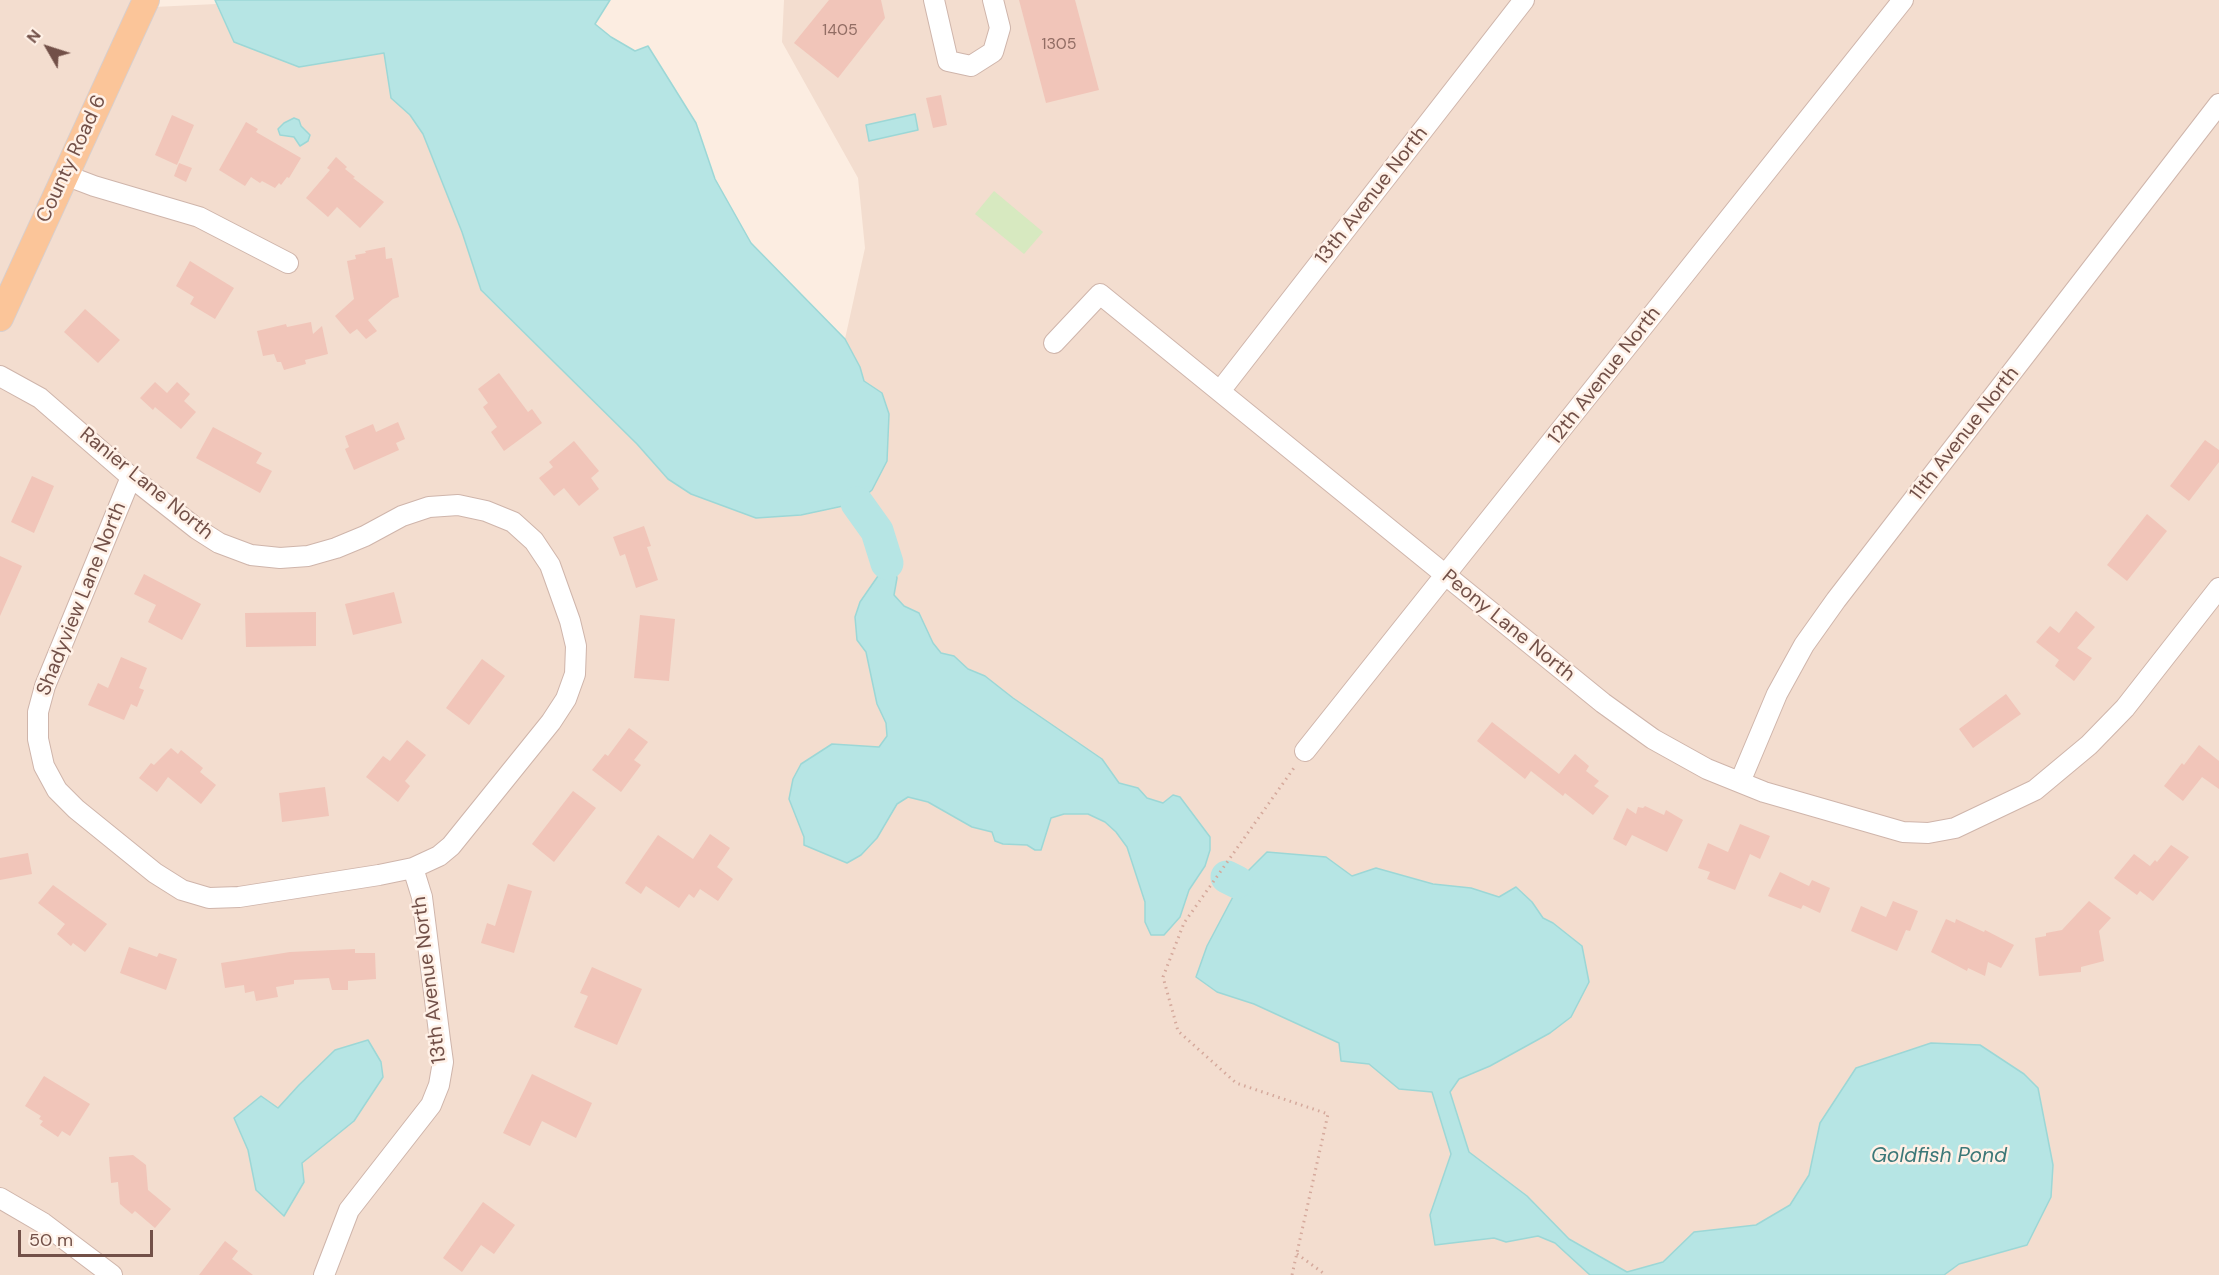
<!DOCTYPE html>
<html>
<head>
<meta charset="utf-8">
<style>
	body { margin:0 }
	#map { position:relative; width:2219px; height:1275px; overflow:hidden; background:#fcede1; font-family:"DM Sans",sans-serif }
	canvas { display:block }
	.north { position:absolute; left:18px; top:18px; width:60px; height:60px; -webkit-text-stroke:4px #fff1e7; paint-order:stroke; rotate:309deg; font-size:16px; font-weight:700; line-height:24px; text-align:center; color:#725048 }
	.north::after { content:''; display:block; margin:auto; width:21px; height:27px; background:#725048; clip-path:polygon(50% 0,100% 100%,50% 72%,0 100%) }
	.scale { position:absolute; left:18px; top:1230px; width:135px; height:27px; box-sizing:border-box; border:3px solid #725048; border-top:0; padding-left:8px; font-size:18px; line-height:21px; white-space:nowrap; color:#725048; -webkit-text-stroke:4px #fff1e7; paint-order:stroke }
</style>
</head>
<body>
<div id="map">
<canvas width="2219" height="1275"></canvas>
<div class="north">N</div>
<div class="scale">50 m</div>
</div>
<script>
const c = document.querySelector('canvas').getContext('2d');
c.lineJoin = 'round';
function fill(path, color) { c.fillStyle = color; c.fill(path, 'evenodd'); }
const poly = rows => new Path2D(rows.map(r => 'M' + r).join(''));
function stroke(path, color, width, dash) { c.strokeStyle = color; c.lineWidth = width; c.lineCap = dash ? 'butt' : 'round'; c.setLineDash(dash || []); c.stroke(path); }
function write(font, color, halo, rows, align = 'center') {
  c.font = font + ' "DM Sans",sans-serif'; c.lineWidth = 5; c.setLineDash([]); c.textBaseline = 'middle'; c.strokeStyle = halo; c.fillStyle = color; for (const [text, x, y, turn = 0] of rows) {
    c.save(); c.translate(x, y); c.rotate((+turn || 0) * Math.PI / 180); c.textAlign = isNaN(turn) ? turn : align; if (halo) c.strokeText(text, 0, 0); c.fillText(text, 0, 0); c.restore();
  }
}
fill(poly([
	[0,0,153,0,154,7,216,4,234,42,299,67,384,53,391,98,410,115,423,134,462,232,481,291,637,444,668,479,691,494,756,518,801,515,857,503,864,381,860,367,845,339,865,248,858,178,782,42,784,0,2219,0,2219,1275,0,1275]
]), '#f3ddcf');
fill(poly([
	[994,191,1043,232,1024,254,975,214]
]), '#d7e9c0');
const water = poly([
	[215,0,610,0,595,24,611,37,635,51,648,46,696,123,715,179,751,243,845,339,860,367,864,381,882,393,889,414,887,461,872,490,857,503,801,515,756,518,691,494,668,479,637,444,481,290,462,232,423,134,410,115,391,98,384,53,299,67,234,42,215,0],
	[915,114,918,130,869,141,866,125,915,114],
	[294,118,299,120,301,126,310,135,308,141,300,146,294,137,280,135,278,129,284,123,294,118],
	[887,563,894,566,897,578,894,595,904,606,919,613,933,643,941,653,954,656,968,669,985,676,1013,698,1102,759,1119,783,1138,788,1147,798,1163,803,1173,795,1180,797,1210,837,1210,850,1205,866,1189,890,1180,917,1164,935,1151,935,1145,922,1145,902,1127,847,1116,832,1105,822,1088,814,1064,814,1051,818,1041,850,1035,850,1027,845,1003,844,995,841,992,832,972,827,928,802,908,797,897,804,877,838,861,855,847,863,804,845,804,837,789,799,793,779,801,764,832,744,879,747,887,736,886,723,877,704,866,652,857,640,855,617,860,602,887,563],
	[1267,852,1326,857,1352,876,1376,868,1433,884,1471,888,1499,897,1516,887,1532,902,1543,918,1553,923,1582,946,1589,982,1571,1017,1550,1033,1490,1066,1459,1079,1450,1092,1469,1152,1527,1196,1569,1239,1627,1272,1663,1262,1694,1232,1756,1225,1790,1205,1809,1175,1820,1123,1856,1068,1931,1043,1980,1045,2024,1074,2038,1088,2053,1165,2051,1197,2027,1245,1959,1264,1944,1275,1590,1275,1555,1243,1538,1236,1506,1242,1494,1238,1435,1245,1430,1215,1451,1154,1432,1092,1399,1089,1369,1064,1341,1061,1339,1043,1254,1004,1217,992,1196,977,1207,946,1235,893,1237,882,1267,852],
	[368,1040,381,1062,383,1077,354,1121,302,1163,304,1182,284,1216,256,1190,248,1150,234,1118,261,1096,278,1108,299,1085,335,1050,368,1040]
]);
fill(water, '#b6e5e4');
stroke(water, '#9cd7d6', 1.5);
stroke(poly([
	[857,503,877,531,887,563],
	[1227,877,1237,882]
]), '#b6e5e4', 33);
fill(poly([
	[829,0,881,0,885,18,838,78,794,43],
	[1019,0,1075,0,1099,90,1046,103],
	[941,95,947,125,933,128,926,98],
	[172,115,194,125,177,165,155,155],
	[246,122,258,129,256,132,301,158,289,178,287,177,281,185,279,183,275,188,262,181,260,183,251,177,245,186,219,170],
	[336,157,347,167,345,169,355,177,353,178,384,202,360,228,337,207,328,217,306,198,330,170,327,168],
	[179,163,192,168,186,182,174,176],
	[385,247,386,259,392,258,399,297,393,299,368,320,377,331,366,339,357,329,350,334,335,316,354,299,347,261,356,259,355,255,366,253,365,251],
	[190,261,234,288,215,319,190,304,194,297,176,286],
	[85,309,120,340,98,363,64,332],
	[311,322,313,334,322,326,328,354,305,360,306,364,284,370,281,362,277,362,274,354,263,356,257,331,286,324,287,327],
	[499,373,528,412,532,409,542,423,504,451,491,432,497,427,483,407,488,403,478,389],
	[155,382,167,393,177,382,190,394,184,401,196,412,181,429,155,407,153,410,140,398],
	[398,422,405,439,396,443,399,450,354,470,345,449,349,447,345,436,373,424,376,432],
	[213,427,262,453,256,463,272,471,260,493,196,458],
	[2205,440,2219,450,2219,462,2189,501,2170,486],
	[574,441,599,471,591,478,599,489,579,506,564,488,554,496,539,478,553,467,549,462],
	[32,476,54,486,34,533,11,522],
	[2147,514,2167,531,2127,581,2107,565],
	[644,526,651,546,647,547,658,580,636,588,625,554,620,556,613,537],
	[0,556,22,566,0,616],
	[144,574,201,604,182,640,148,622,156,605,134,594],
	[394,592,402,623,353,635,345,604],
	[2076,611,2095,627,2077,648,2092,658,2074,681,2055,666,2059,660,2036,642,2050,626,2059,633],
	[316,612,316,646,246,647,245,613],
	[640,615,675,619,669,681,634,678],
	[121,657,147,668,139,688,144,690,137,707,131,704,124,720,88,705,98,683,108,688],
	[482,659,505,676,469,725,446,708],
	[2006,694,2021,714,1973,748,1959,729],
	[1492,722,1559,774,1575,754,1589,766,1586,771,1599,781,1594,786,1609,796,1593,815,1565,793,1563,796,1531,771,1525,779,1477,741],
	[629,728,648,742,634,760,641,765,621,792,592,770,605,754,608,756],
	[407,740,426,755,405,781,410,786,398,802,366,777,383,756,390,761],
	[2199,745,2219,761,2219,789,2202,777,2183,801,2164,786,2182,763,2184,765],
	[171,748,178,754,181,750,203,768,200,772,216,785,201,804,168,777,157,792,139,778,151,763,154,765],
	[325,787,329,816,282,822,279,793],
	[573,791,596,808,554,862,532,844],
	[1645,806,1664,815,1666,810,1683,820,1667,852,1632,835,1626,846,1613,839,1627,808,1636,814,1638,807,1643,808],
	[1740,824,1770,836,1760,859,1750,854,1735,890,1707,879,1710,872,1698,868,1708,843,1728,852],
	[710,834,730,848,717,867,733,879,718,901,700,889,694,898,689,894,679,908,646,886,641,894,625,883,658,835,693,859],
	[2171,845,2189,857,2153,901,2140,891,2137,895,2114,878,2134,854,2150,866,2155,860,2157,862],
	[28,853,32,874,0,880,0,858],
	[1780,872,1809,886,1812,880,1830,888,1820,913,1803,905,1801,909,1768,896],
	[508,884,532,891,514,953,481,943,487,923,495,926],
	[53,885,107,924,85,952,73,943,71,946,57,934,65,924,38,903],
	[1893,901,1918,911,1910,931,1906,930,1897,951,1851,931,1861,906,1886,917],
	[2089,901,2111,918,2099,931,2104,961,2081,967,2081,972,2039,976,2035,938,2046,936,2046,933,2062,930],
	[1946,919,1955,923,1956,919,1984,932,1985,930,2014,945,2001,968,1988,962,1985,976,1968,968,1967,971,1931,952],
	[129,947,157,957,159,953,177,959,166,990,120,973],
	[355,949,355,953,375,953,376,979,348,981,348,990,332,990,329,978,294,980,294,984,276,987,278,997,256,1001,254,991,245,993,244,985,225,988,221,963,290,952],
	[592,967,642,989,617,1045,574,1027,588,996,580,993],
	[532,1074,592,1103,576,1138,542,1121,530,1146,503,1133],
	[44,1076,90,1104,70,1136,62,1131,58,1137,40,1125,43,1121,39,1119,41,1116,25,1106],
	[133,1155,146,1165,148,1190,171,1209,155,1228,135,1211,132,1214,120,1204,118,1182,111,1183,109,1157],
	[483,1202,515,1225,494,1254,481,1245,462,1272,443,1258],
	[225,1241,238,1251,232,1259,253,1275,199,1275]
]), '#f1c5b9');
const minor = poly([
	[934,0,948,61,971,66,993,52,1000,28,993,0],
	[65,175,94,186,199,217,288,263],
	[1054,343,1100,294,1603,703,1653,739,1707,769,1764,792,1903,832,1928,833,1955,828,2035,790,2089,745,2125,708,2219,588],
	[0,376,40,398,131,477,197,529,219,543,251,555,280,558,308,556,336,548,365,536,402,516,429,507,458,505,486,511,513,522,534,541,550,565,570,621,576,646,575,674,566,699,551,722,451,846,439,856,413,868,379,875,239,897,209,898,182,890,155,873,76,809,57,790,44,766,38,739,38,712,45,686,131,477],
	[1220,391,1524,0],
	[1305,751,1903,0],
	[1740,782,1777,694,1804,645,1836,600,2219,104],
	[0,1198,43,1223,112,1275],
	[324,1275,349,1210,431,1105,439,1085,443,1062,440,1040,422,897,413,868]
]);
const major = poly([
	[0,318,146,0]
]);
stroke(minor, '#cfb5ab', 22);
stroke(major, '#d8cecc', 28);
stroke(poly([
	[1297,1254,1326,1275],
	[1292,1275,1328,1114,1236,1083,1178,1031,1163,977,1184,923,1296,765]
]), '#d5a99c', 3, [1.5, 4.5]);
stroke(minor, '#fff', 20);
stroke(major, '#fbc599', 26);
write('16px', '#926d64', null, [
	["1405",840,31],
	["1305",1059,45]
]);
write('20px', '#725048', '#fff1e7', [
	["County Road 6",72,159,-65],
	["13th Avenue North",1372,196,-52],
	["12th Avenue North",1605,376,-52],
	["11th Avenue North",1965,434,-52],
	["Ranier Lane North",146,484,39],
	["Shadyview Lane North",82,599,-68],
	["Peony Lane North",1508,626,39],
	["13th Avenue North",430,980,-97]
]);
write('italic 21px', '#3c7878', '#fff1e7', [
	["Goldfish Pond",1939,1156]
]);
</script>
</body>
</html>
